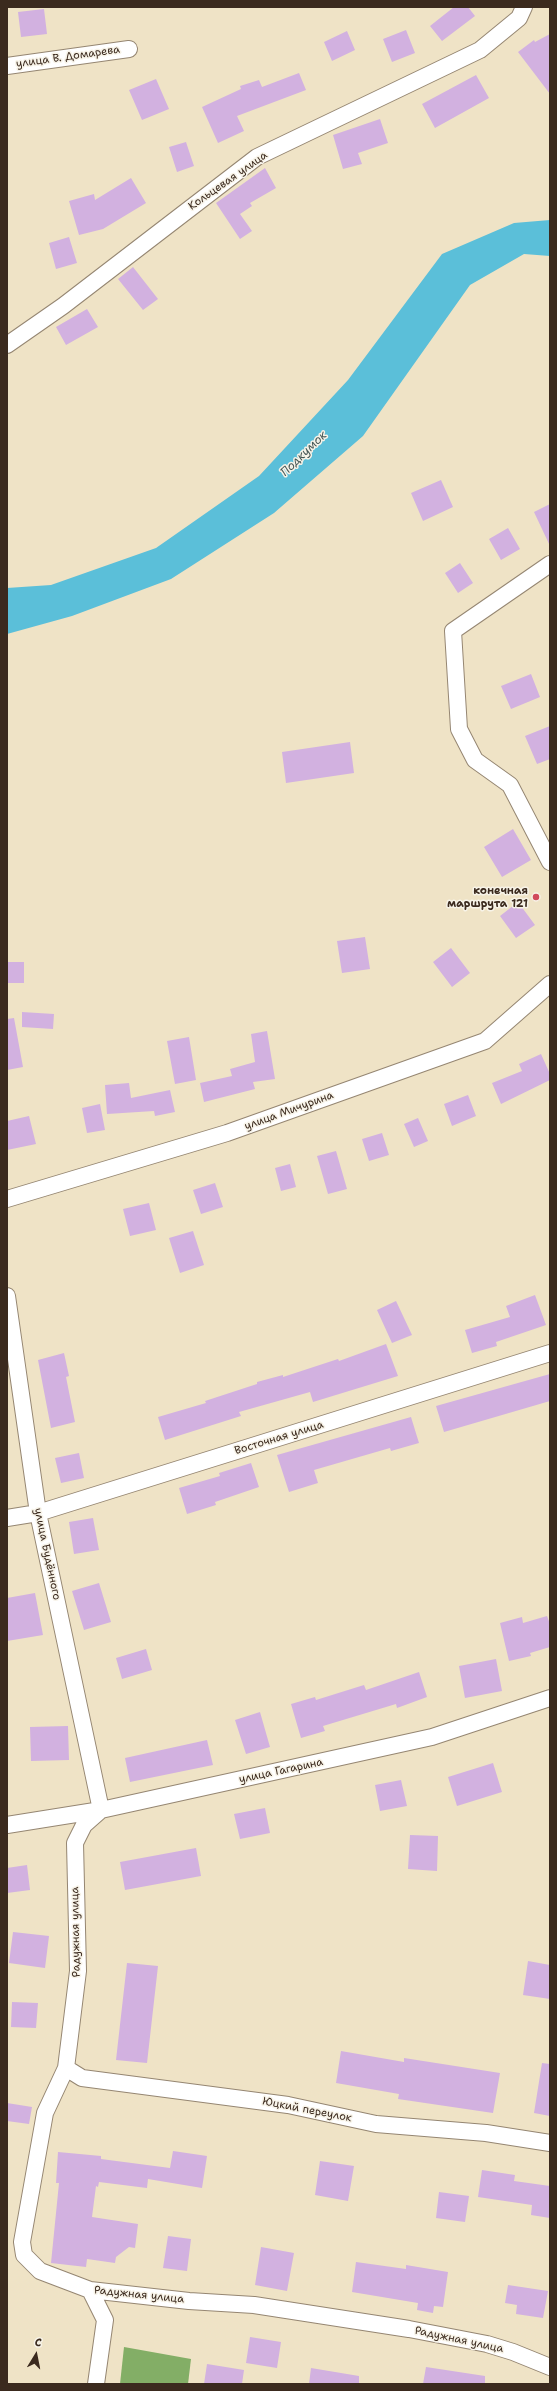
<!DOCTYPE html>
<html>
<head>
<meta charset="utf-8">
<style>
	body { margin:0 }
	#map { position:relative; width:557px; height:2391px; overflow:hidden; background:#efe3c6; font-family:"Shantell Sans",sans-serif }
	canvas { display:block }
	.frame { position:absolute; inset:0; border:8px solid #3b2a1e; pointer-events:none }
	.north { position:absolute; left:16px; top:2335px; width:40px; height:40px; -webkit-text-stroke:3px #f7f3e8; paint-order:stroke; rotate:10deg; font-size:11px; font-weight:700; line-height:16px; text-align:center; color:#3b2a1e }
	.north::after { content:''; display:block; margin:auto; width:14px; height:18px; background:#3b2a1e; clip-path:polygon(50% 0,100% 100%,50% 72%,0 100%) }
</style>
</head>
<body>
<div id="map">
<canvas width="557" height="2391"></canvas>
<div class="frame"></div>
<div class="north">С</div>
</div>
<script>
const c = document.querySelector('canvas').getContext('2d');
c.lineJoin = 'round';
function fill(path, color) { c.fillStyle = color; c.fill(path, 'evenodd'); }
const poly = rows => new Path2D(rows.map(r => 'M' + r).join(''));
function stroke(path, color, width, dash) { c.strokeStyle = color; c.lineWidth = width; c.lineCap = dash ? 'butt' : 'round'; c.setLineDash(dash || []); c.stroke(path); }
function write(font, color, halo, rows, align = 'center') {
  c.font = font + ' "Shantell Sans",sans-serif'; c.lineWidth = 3; c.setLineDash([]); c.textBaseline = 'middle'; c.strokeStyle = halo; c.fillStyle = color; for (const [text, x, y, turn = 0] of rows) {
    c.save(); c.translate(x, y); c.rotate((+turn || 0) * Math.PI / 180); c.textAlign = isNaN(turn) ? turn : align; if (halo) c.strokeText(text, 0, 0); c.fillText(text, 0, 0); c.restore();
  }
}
fill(poly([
	[124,2347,191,2359,188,2384,120,2384]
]), '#83ae66');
fill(poly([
	[550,220,550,256,524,254,470,285,363,436,274,513,171,579,72,616,7,634,7,588,51,585,156,548,259,476,348,380,442,254,514,223]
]), '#5bbfd9');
fill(poly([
	[454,7,468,7,475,16,442,41,430,26],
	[44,9,47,34,21,37,18,12],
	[406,30,415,53,392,62,383,39],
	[347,31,355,50,332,61,324,42],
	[550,34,550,94,518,52,534,40,535,42],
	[299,73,306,90,237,116,244,131,218,143,202,107,241,89,240,86,259,80,262,87],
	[476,75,489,98,435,128,422,104],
	[156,79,169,109,142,120,129,90],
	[380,119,388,143,358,153,362,164,343,169,333,135],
	[186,142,194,166,177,172,169,147],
	[265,168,276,188,250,203,252,206,240,214,252,231,240,239,216,203],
	[131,178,146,203,103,229,79,235,69,201,94,194,95,200],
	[69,237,77,263,56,269,49,243],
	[133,267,158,299,143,310,118,279],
	[87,309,98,327,66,345,56,327],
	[441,480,453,507,423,521,411,493],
	[550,504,550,546,534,512],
	[508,528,520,549,501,560,489,539],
	[460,563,473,583,458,593,445,573],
	[531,674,540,697,511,709,501,686],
	[550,726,550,759,537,764,525,736],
	[350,742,354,773,286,783,282,752],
	[513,829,531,860,502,877,484,847],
	[518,902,535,925,516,938,500,916],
	[365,937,370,969,342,973,337,941],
	[451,948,470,973,452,987,433,962],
	[7,962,24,962,24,983,7,983],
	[22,1012,54,1014,53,1029,22,1027],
	[14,1018,23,1067,7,1070,7,1019],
	[267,1031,275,1079,253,1082,255,1089,204,1102,200,1083,232,1076,230,1069,255,1062,251,1034],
	[189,1037,196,1080,175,1084,167,1041],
	[541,1054,550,1074,550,1080,501,1104,492,1083,522,1071,519,1064],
	[129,1083,131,1098,170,1090,175,1112,155,1116,154,1111,107,1114,105,1085],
	[468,1095,476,1116,452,1126,444,1104],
	[100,1104,105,1130,87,1133,82,1108],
	[29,1116,36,1144,7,1150,7,1121],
	[418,1118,428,1141,414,1147,404,1124],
	[382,1133,389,1155,369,1161,362,1139],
	[336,1151,347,1189,328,1194,317,1156],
	[290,1164,296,1187,281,1191,275,1168],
	[215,1183,223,1207,201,1214,193,1190],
	[149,1203,156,1230,130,1236,123,1209],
	[193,1231,204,1265,180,1273,169,1238],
	[535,1295,546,1325,496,1342,497,1346,472,1353,465,1330,510,1317,506,1306],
	[396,1301,412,1335,392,1343,377,1310],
	[386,1344,398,1376,313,1402,310,1392,239,1412,241,1416,165,1440,158,1417,206,1403,205,1401,257,1384,257,1382,283,1375,283,1377,338,1359,339,1361],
	[64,1353,69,1376,66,1377,75,1422,51,1428,38,1360],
	[550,1374,550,1401,444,1432,436,1406],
	[411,1417,419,1443,391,1451,390,1448,314,1470,318,1483,289,1492,277,1455],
	[79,1453,84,1478,61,1483,55,1458],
	[251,1463,259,1487,215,1502,216,1505,187,1514,179,1488,220,1476,219,1473],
	[93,1518,99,1550,74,1554,69,1522],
	[99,1583,111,1622,84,1630,72,1591],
	[35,1593,43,1635,7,1641,7,1598],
	[547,1616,550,1624,550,1647,530,1653,531,1656,509,1661,500,1623,522,1617,523,1623],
	[146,1649,152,1670,122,1679,116,1658],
	[496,1659,502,1691,465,1698,459,1666],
	[419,1672,427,1697,397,1708,396,1704,323,1726,325,1731,301,1738,291,1704,315,1697,316,1700,364,1685,366,1690],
	[260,1712,270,1747,246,1754,235,1720],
	[68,1726,69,1760,31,1761,30,1727],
	[207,1740,213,1765,130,1782,125,1758],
	[493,1763,502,1792,457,1806,448,1777],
	[401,1780,407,1806,380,1811,375,1785],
	[265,1808,270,1833,240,1839,234,1814],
	[410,1835,438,1836,437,1871,408,1869],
	[196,1848,201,1876,125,1890,120,1862],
	[27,1865,30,1890,7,1893,7,1868],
	[13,1932,49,1936,45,1968,9,1963],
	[528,1961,550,1965,550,1999,523,1995],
	[127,1963,158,1966,147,2063,116,2060],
	[12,2002,38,2003,36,2028,11,2027],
	[341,2051,404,2062,404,2058,500,2073,493,2113,398,2099,399,2094,336,2083],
	[542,2063,550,2064,550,2116,534,2113],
	[7,2103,32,2107,29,2124,7,2121],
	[173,2151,207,2156,202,2188,148,2179,147,2188,99,2182,98,2187,96,2186,92,2217,138,2224,135,2248,129,2247,116,2257,115,2263,87,2259,86,2267,51,2263,59,2183,56,2183,58,2152,101,2156,101,2159,170,2168],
	[320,2161,354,2166,348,2201,315,2195],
	[482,2170,515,2175,514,2181,550,2186,550,2218,531,2215,532,2205,478,2197],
	[439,2192,469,2196,465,2222,436,2218],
	[168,2236,191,2239,187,2271,163,2268],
	[261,2247,294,2253,287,2291,255,2285],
	[356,2262,406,2269,406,2265,448,2272,443,2307,434,2306,433,2313,417,2310,418,2303,352,2292],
	[508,2285,548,2291,543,2318,516,2314,517,2305,505,2303],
	[250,2337,281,2342,277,2368,246,2363],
	[207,2364,244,2370,242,2384,204,2384],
	[426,2367,485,2376,485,2384,423,2384],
	[311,2368,359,2376,359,2384,309,2384]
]), '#d2b1e0');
const minor = poly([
	[7,66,129,49],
	[7,345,63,306,257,157,480,50,519,18,524,7],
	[550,564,453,631,459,729,475,760,510,785,550,862],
	[7,1199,227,1133,485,1041,550,984],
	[7,1296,38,1513,101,1810,84,1825,75,1843,78,1971,66,2068,45,2113,22,2242,24,2255,40,2271,90,2290,189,2301,254,2305,409,2329,487,2344,513,2352,550,2367],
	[7,1518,38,1513,550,1353],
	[7,1825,101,1810,432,1737,550,1698],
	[66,2068,82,2078,288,2105,376,2124,486,2133,550,2143],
	[90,2290,105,2320,96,2384]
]);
stroke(minor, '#958672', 18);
stroke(minor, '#fff', 16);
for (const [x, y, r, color] of [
	[536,897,4,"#d1495b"]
]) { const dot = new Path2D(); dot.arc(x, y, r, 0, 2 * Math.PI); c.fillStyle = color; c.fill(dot); stroke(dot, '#f7f3e8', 1.5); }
write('11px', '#3b2a1e', '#f7f3e8', [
	["улица В. Домарева",68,57,-8],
	["Кольцевая улица",228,181,-35],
	["улица Мичурина",289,1111,-20],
	["Восточная улица",279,1438,-17],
	["улица Будённого",47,1554,78],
	["улица Гагарина",281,1771,-12],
	["Радужная улица",76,1932,-91],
	["Юцкий переулок",307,2110,11],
	["Радужная улица",139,2295,6],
	["Радужная улица",459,2340,12]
]);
write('bold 11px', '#3b2a1e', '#f7f3e8', [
	["конечная",528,891],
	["маршрута 121",528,904]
], 'right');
write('italic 12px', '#455756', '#f7f3e8', [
	["Подкумок",304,454,-44]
]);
</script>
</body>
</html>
